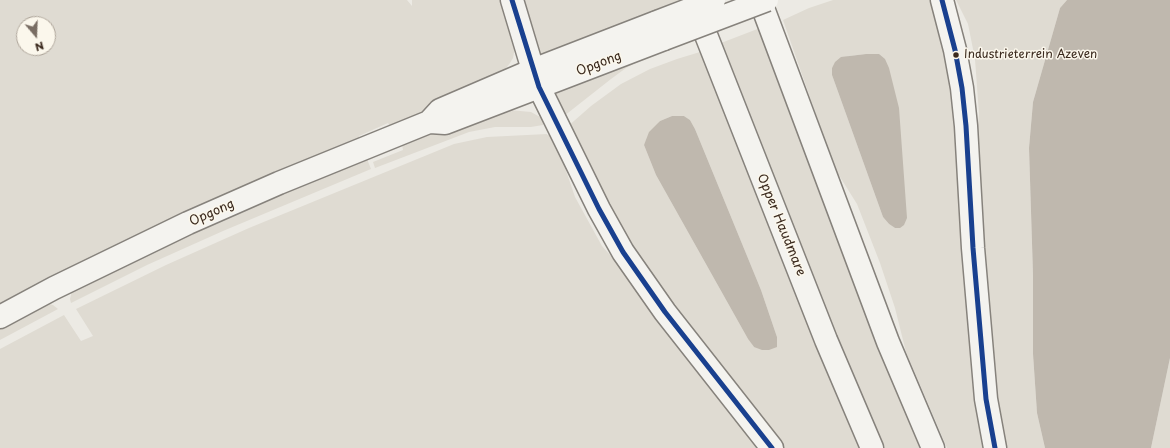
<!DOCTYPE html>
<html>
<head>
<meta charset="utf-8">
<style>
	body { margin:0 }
	#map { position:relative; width:1170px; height:448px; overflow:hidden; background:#eceae4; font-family:"Playpen Sans",sans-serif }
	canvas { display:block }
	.north { position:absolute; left:16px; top:16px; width:40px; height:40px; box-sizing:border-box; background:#fbf7ec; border:1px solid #aea59a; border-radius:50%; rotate:161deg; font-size:11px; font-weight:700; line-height:16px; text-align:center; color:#3b2a1e }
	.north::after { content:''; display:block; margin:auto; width:14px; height:18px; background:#796d63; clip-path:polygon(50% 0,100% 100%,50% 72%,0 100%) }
</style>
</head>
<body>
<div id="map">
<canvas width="1170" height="448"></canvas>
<div class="north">N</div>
</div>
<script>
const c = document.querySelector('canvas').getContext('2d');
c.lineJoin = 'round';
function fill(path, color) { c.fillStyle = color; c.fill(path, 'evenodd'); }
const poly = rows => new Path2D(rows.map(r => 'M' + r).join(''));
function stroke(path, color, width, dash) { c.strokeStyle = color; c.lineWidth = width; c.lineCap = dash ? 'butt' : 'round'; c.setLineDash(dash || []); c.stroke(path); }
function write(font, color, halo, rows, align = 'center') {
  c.font = font + ' "Playpen Sans",sans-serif'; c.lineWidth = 3; c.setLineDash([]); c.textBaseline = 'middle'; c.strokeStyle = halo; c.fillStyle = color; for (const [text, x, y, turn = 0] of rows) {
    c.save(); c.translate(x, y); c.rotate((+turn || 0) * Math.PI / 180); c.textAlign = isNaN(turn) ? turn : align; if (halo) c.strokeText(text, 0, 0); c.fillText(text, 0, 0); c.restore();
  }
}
fill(poly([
	[0,0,407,0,412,6,412,0,506,0,515,47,513,58,510,63,503,72,490,82,390,127,388,123,359,136,360,140,0,309],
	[24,24,48,24,48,48,24,48],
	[519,0,679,0,544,55,537,52],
	[833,0,933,0,948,52,989,448,947,448,906,352,895,308,880,263,857,204,835,169,783,20,809,8],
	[866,54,879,54,895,228,889,224,883,217,832,75,832,68,849,56],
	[956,0,1067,0,1060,8,1033,102,1029,148,1033,275,1033,354,1037,413,1045,448,1001,448,975,152,979,114,975,59,968,24],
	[760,28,922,448,884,448,847,365,721,43],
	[700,52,815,344,859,448,779,448,627,246,566,128,591,106,621,84,650,69,677,59],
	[672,116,684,116,690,120,695,129,761,290,777,337,754,347,748,339,656,175,644,145,660,121],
	[651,55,626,68,611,79,564,116,556,96,557,90],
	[498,109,531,112,540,117,546,123,543,124,543,125,531,127,495,127,469,132,375,168,373,162,403,150,402,145],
	[547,134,547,135,551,134,558,147,575,197,602,246,636,284,763,448,0,448,0,349,64,315,81,341,93,336,76,309,166,265,249,228,454,144,487,137],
	[367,159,371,169,223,231,147,265,71,303,70,299,72,291,136,259,216,222,304,184],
	[47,303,53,305,58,309,0,340,0,328],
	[1170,358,1170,448,1151,448]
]), '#dfdbd2');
fill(poly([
	[1067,0,1170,0,1170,358,1151,448,1045,448,1037,413,1033,354,1033,275,1029,148,1033,102,1060,8],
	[866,54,879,54,885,59,889,68,899,108,907,218,904,225,900,228,895,228,889,224,883,217,832,75,832,68,835,62,841,57],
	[672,116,684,116,690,120,695,129,761,290,777,337,777,347,769,350,762,350,754,347,748,339,656,175,644,145,649,132,660,121]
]), '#bfb8ae');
const major = poly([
	[430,122,445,123,664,39],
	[0,317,54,288,188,223,279,183,429,122,440,110,533,70,657,22]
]);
const highway = poly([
	[512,0,533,70,539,87,599,209,623,252,665,312,772,448],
	[760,0,888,342,933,448],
	[942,0,955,50,962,88,966,126,973,248,986,399,995,448],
	[695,7,826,340,872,448]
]);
stroke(major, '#86827c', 25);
stroke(highway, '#86827c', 25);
stroke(major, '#f4f3ef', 22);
stroke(highway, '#f4f3ef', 22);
const majorBridge = poly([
	[657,22,714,0],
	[664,39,767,0]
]);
stroke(majorBridge, '#86827c', 25, []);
stroke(majorBridge, '#f4f3ef', 22);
stroke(poly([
	[512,0,539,87,599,209,623,252,665,312,772,448],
	[942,0,955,50,962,88,966,126,973,248,986,399,995,448]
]), '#19408f', 5);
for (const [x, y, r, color] of [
	[956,55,3.5,"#3b2a1e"]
]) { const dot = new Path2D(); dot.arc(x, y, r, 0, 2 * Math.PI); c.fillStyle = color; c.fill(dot); stroke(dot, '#fbf7ec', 1.5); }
write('12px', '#3b2a1e', '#fbf7ec', [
	["Industrieterrein Azeven",964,55]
], 'left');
write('13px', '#3b2a1e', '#fbf7ec', [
	["Opgong",599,64,-21],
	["Opgong",212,213,-24],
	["Opper Haudmare",781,225,68]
]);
</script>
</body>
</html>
